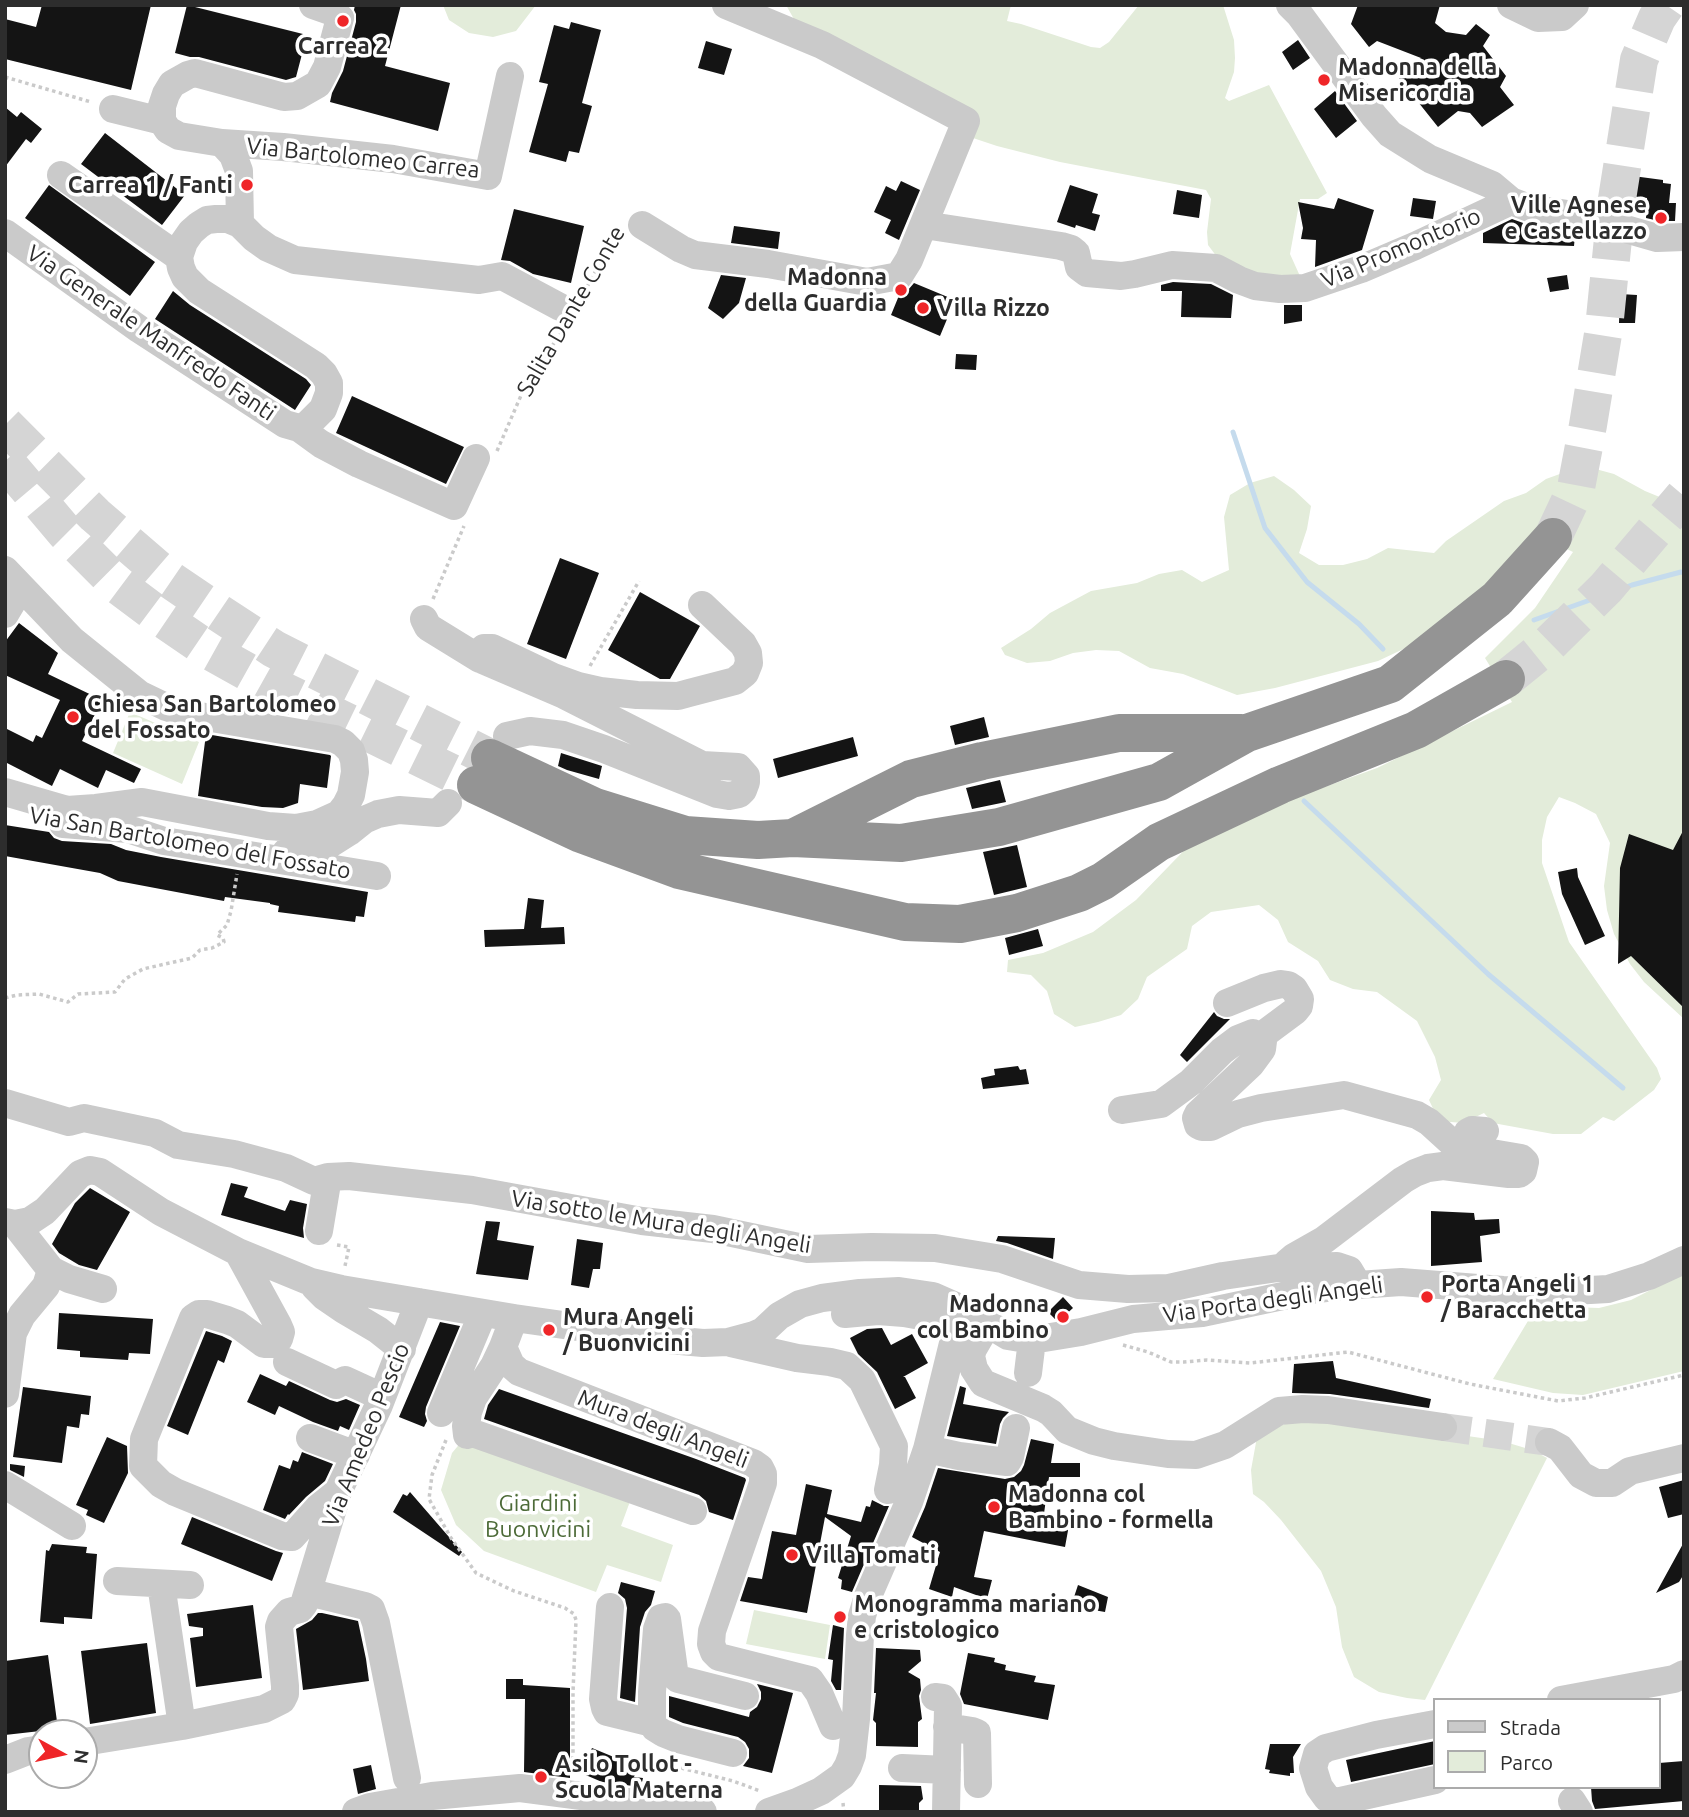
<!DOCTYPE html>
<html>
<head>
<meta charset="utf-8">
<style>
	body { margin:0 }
	#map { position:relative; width:1689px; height:1817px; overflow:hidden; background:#fff; font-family:Ubuntu,sans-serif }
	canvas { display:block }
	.frame { position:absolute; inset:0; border:7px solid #2d2d2d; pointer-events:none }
	.legend { position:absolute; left:1433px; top:1698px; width:228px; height:91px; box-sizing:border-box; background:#fff; border:2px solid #ababab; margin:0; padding:9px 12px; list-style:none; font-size:21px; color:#2d2d2d }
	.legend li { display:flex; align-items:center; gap:14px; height:35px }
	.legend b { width:35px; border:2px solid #ababab }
	.north { position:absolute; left:28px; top:1719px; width:70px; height:70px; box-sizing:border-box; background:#fff; border:2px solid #ababab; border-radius:50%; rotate:98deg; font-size:19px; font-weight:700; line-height:28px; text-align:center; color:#2d2d2d }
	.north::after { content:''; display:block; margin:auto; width:24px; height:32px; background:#ef2528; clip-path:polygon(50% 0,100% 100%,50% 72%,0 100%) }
</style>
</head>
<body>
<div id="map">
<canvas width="1689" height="1817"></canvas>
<div class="frame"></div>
<ul class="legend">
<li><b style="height:9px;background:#cacaca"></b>Strada</li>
<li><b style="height:19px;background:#e3ecda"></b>Parco</li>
</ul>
<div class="north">N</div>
</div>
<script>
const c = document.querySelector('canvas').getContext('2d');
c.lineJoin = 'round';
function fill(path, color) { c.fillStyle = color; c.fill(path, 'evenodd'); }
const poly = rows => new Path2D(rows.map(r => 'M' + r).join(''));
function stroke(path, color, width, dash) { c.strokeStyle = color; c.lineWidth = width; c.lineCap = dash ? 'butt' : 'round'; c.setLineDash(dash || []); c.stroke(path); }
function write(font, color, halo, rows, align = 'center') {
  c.font = font + ' Ubuntu,sans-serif'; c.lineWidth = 7; c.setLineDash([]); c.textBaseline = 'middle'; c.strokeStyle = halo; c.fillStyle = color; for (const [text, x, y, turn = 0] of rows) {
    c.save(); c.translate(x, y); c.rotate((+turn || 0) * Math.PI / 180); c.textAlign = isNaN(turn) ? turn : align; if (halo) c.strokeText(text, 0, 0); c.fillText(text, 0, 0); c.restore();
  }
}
fill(poly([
	[443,5,536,5,516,31,493,37,469,33,449,20],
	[786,5,1011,5,1007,21,1021,24,1091,47,1100,48,1109,42,1139,5,1223,5,1234,40,1235,58,1234,72,1225,98,1229,101,1269,85,1327,193,1318,199,1300,199,1290,254,1304,285,1271,285,1220,261,1208,245,1207,232,1211,199,1206,190,1060,162,997,146,967,136,799,28],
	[1592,468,1614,474,1645,491,1684,507,1684,1019,1644,982,1630,964,1614,934,1607,910,1604,886,1610,843,1596,814,1575,803,1559,797,1547,817,1542,840,1542,863,1569,942,1657,1068,1661,1079,1654,1090,1614,1121,1603,1117,1581,1134,1553,1134,1493,1123,1484,1113,1463,1123,1439,1121,1429,1100,1441,1080,1435,1057,1417,1021,1377,992,1353,989,1330,980,1318,961,1288,942,1278,920,1259,905,1211,912,1192,926,1187,949,1147,977,1138,999,1121,1015,1098,1022,1075,1027,1054,1014,1047,991,1031,975,1007,972,1008,960,1043,953,1093,932,1136,900,1203,831,1377,768,1512,702,1485,658,1535,608,1573,552,1538,535,1431,636,1378,661,1275,688,1237,695,1183,674,1150,668,1119,651,1096,650,1073,653,1050,661,1027,663,1005,655,1001,648,1031,629,1050,613,1091,591,1137,583,1159,574,1182,570,1202,582,1229,570,1224,517,1230,495,1250,483,1274,476,1294,490,1311,506,1307,529,1299,553,1319,565,1343,565,1367,559,1388,548,1434,553,1446,541,1504,501,1526,493,1546,479,1568,471],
	[130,712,199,742,182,784,113,753],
	[1684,1273,1684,1371,1583,1395,1553,1393,1493,1379,1537,1306,1599,1308,1631,1300],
	[1343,1418,1502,1441,1532,1450,1547,1458,1425,1700,1407,1698,1379,1692,1354,1677,1342,1647,1336,1607,1321,1571,1281,1520,1264,1502,1253,1494,1251,1470,1257,1437,1266,1431,1293,1421],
	[467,1435,632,1496,621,1526,673,1545,661,1582,607,1565,596,1592,484,1551,456,1525,441,1490,452,1453],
	[754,1610,830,1625,825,1659,746,1644]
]), '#e3ecda');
stroke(poly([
	[1233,432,1265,528,1307,582,1359,624,1383,649],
	[1534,620,1632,585,1681,572,1684,573],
	[1304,801,1488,974,1623,1088]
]), '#c5dbed', 5);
fill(poly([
	[42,5,151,5,131,90,5,59,5,19,36,27],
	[187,5,307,35,296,77,286,80,199,57,190,57,175,53],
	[355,5,401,5,385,66,450,83,438,131,330,102,332,93,343,71,356,22,356,14,354,10],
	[1358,5,1440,5,1435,23,1446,32,1466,35,1476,24,1490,35,1483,46,1506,76,1500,87,1514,105,1482,127,1470,113,1458,111,1438,127,1399,78,1421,58,1377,41,1369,47,1351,24],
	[571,22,601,30,582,103,592,106,579,153,569,151,566,162,529,152,548,84,539,82,554,25,569,29],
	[1298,40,1310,58,1293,70,1282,52],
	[706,41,732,49,724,75,698,68],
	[1335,91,1357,121,1336,138,1314,109],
	[5,107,17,117,21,112,42,129,31,143,26,139,5,167],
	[105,133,185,195,162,225,81,164],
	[1633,176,1663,180,1663,183,1671,184,1669,203,1676,203,1675,221,1659,221,1646,218,1647,198,1631,196],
	[901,181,920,190,899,240,885,233,891,220,874,212,886,186,896,191],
	[49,185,155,262,130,296,25,218],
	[1070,185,1098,194,1092,213,1100,215,1095,231,1076,225,1075,228,1057,222],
	[1177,190,1202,195,1199,218,1173,214],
	[1338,198,1374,210,1362,250,1315,267,1316,240,1301,239,1303,228,1298,202,1334,209],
	[1413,198,1436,201,1433,219,1410,216],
	[514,209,584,226,571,283,533,274,510,261,501,260],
	[1512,219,1526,224,1539,226,1539,230,1575,235,1574,246,1483,243,1483,233],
	[734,226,780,232,778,249,731,243],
	[721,275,746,278,739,303,723,319,708,308],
	[1567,275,1569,289,1550,292,1547,278],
	[1173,282,1211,284,1233,295,1231,318,1181,317,1182,291,1161,291,1161,285],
	[914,283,955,300,940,336,891,315,900,293,908,290],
	[173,291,190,305,306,379,311,385,295,410,155,319],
	[1620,294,1637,295,1635,323,1619,323],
	[1284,305,1302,305,1302,321,1284,324],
	[956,354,977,355,976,370,955,369],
	[352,396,464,447,446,484,336,433],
	[560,558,599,573,566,659,527,644],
	[640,592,700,626,670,679,660,679,608,650],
	[19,623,58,653,48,674,102,700,82,741,141,769,134,783,106,770,98,788,60,769,52,786,5,762,5,728,33,742,36,735,42,738,60,700,5,675,5,642],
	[984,717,989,737,955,745,950,726],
	[206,734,330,755,331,756,327,788,300,784,298,803,283,808,262,807,198,796],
	[853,737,858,756,778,778,773,759],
	[561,753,602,766,599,779,567,770,558,766],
	[1000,780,1006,802,972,809,966,788],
	[5,825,49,832,54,838,62,841,111,844,126,850,161,857,368,892,364,917,356,916,355,922,278,912,279,906,270,904,270,903,225,897,224,901,118,881,100,873,5,856],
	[1684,829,1684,1008,1631,956,1618,964,1620,868,1629,834,1673,850],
	[1017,845,1027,887,994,895,983,852],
	[1577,868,1578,877,1605,936,1585,945,1562,894,1558,872],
	[528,898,544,900,541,928,564,927,565,944,485,947,484,930,524,929],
	[1038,929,1043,946,1009,955,1005,938],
	[1214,1012,1217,1016,1224,1019,1230,1019,1187,1062,1180,1055],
	[1018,1066,1020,1070,1026,1069,1029,1084,983,1089,981,1078,995,1075,994,1069],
	[231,1183,248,1187,244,1197,285,1211,290,1200,307,1204,303,1228,304,1238,221,1215],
	[90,1188,130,1212,97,1270,79,1265,59,1253,52,1244,75,1203],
	[1431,1211,1474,1213,1475,1220,1499,1219,1500,1233,1480,1236,1482,1262,1431,1266],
	[486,1221,500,1222,497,1240,534,1246,528,1280,476,1274],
	[998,1236,1055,1238,1053,1259,1007,1243,996,1241],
	[577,1239,603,1243,600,1269,593,1269,589,1288,571,1285],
	[1063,1297,1073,1308,1062,1318,1055,1319,1048,1312],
	[59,1313,153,1319,150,1354,129,1353,128,1360,80,1357,80,1351,57,1349],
	[440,1322,460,1326,426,1407,425,1414,427,1421,424,1427,399,1417],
	[882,1328,891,1345,912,1334,928,1363,903,1377,905,1377,916,1398,895,1409,877,1372,858,1354,850,1338,867,1329],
	[206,1331,222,1336,232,1341,224,1363,218,1360,188,1435,167,1426],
	[1333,1361,1336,1378,1431,1399,1429,1408,1330,1394,1292,1393,1294,1364],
	[260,1374,286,1386,289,1381,330,1400,337,1402,346,1399,360,1405,349,1430,340,1426,338,1431,313,1422,279,1406,275,1415,247,1402],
	[960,1386,966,1388,963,1404,1009,1412,1003,1418,1000,1424,996,1444,947,1436],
	[23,1387,91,1396,89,1415,81,1414,79,1428,67,1426,62,1463,13,1457],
	[499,1389,696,1459,745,1478,746,1480,733,1520,709,1512,706,1501,699,1495,484,1419,488,1405],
	[107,1437,127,1446,128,1473,104,1523,86,1515,88,1510,76,1505],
	[1031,1439,1054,1444,1051,1463,1080,1463,1080,1477,1049,1477,1043,1521,1069,1525,1065,1547,984,1531,974,1577,992,1580,987,1599,954,1587,952,1597,929,1589,940,1552,912,1537,925,1507,938,1468,1005,1479,1014,1477,1021,1471,1024,1465],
	[302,1452,333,1464,325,1481,306,1497,289,1515,288,1514,285,1519,263,1510,279,1465,290,1469,293,1460,298,1462],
	[10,1464,25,1466,24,1477,10,1470],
	[1684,1480,1684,1514,1668,1518,1659,1487],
	[806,1484,832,1490,827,1514,861,1522,866,1506,870,1507,872,1500,884,1506,889,1506,852,1592,841,1589,842,1580,838,1578,851,1536,825,1517,807,1613,740,1601,748,1577,762,1579,772,1531,796,1535],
	[410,1492,462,1552,459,1556,393,1512,403,1494,407,1496],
	[192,1517,276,1551,283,1553,272,1581,181,1544],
	[1684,1542,1684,1574,1679,1582,1656,1593],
	[52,1544,87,1547,86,1553,97,1554,92,1619,64,1617,64,1624,40,1622,46,1550,49,1551],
	[621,1582,655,1591,651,1605,645,1612,640,1627,635,1702,620,1698,627,1608,625,1599,618,1593],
	[1078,1585,1108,1597,1105,1612,1071,1606],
	[253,1605,262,1678,196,1687,190,1638,203,1636,203,1628,189,1626,187,1614],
	[318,1613,322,1613,358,1621,366,1659,369,1681,303,1690,296,1629,312,1620],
	[833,1625,844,1628,841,1690,836,1690,831,1681,833,1660,828,1659],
	[147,1643,156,1713,90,1724,81,1651],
	[876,1648,920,1650,921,1661,908,1672,920,1679,921,1690,919,1696,922,1719,918,1722,918,1747,876,1746,876,1723,873,1720,876,1693,874,1693],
	[968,1653,995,1658,994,1662,1006,1665,1005,1670,1036,1676,1034,1682,1055,1685,1048,1720,964,1704,960,1694],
	[48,1655,58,1729,5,1735,5,1661],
	[506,1679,523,1679,523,1685,570,1688,570,1778,524,1772,525,1699,506,1699],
	[757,1684,793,1693,772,1773,743,1766,749,1758,749,1749,745,1742,738,1737,683,1723,669,1717,669,1696,749,1717,750,1712,757,1707,761,1699,761,1692],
	[1435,1741,1435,1764,1351,1782,1346,1760],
	[1270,1744,1301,1744,1293,1757,1294,1773,1290,1773,1290,1776,1269,1773,1270,1770,1265,1769],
	[592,1748,638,1767,634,1777,643,1778,641,1787,602,1782,581,1773],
	[1684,1761,1684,1801,1595,1809,1592,1801,1591,1787,1659,1787,1659,1763],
	[371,1765,376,1789,358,1794,353,1769],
	[879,1785,921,1786,923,1799,919,1803,919,1812,879,1812]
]), '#141414');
stroke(poly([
	[1443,1427,1549,1442]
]), '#d5d5d5', 28, [28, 14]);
stroke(poly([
	[5,425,95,515,169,579,219,613,274,649,490,758],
	[5,461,65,532,119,586,163,619,210,651,269,684,476,785],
	[1553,537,1576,488,1588,425,1604,328,1617,199,1639,60,1657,18,1666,5],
	[1506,679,1548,645,1606,588,1684,496]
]), '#d5d5d5', 38, [38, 19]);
stroke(poly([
	[5,77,91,102],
	[581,298,619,228],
	[497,451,526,384,563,330],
	[433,599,464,526],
	[590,666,639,581],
	[5,998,17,995,39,994,68,1002,78,994,115,992,125,979,143,969,192,958,200,950,212,948,224,942,223,938,217,935,227,925,231,911,237,874],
	[337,1245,349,1247,345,1266],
	[1123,1345,1148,1352,1171,1362,1184,1362,1207,1360,1250,1363,1348,1352,1470,1384,1558,1401,1585,1398,1684,1375],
	[446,1440,432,1475,429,1499,451,1538,476,1573,514,1591,565,1608,574,1614,576,1620,573,1692,573,1773],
	[681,1768,733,1781,760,1791],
	[843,1803,844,1812]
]), '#cacaca', 3.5, [3.5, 3.5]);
stroke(poly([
	[1290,5,1299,14,1374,116,1390,134,1430,159,1492,185,1511,201],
	[1511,5,1538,18,1562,17,1575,5],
	[113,109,162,121],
	[222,143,283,147,393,159,488,176,510,76],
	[61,175,179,257],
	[240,224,254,238,268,248,295,260,479,280,502,276,560,307],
	[642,225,681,249,695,255,768,264,867,282,899,276,909,260,966,121,822,45,726,5],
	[924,225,1061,246,1071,249,1076,253,1079,267,1087,273,1121,276,1135,274,1172,265,1216,268,1239,280,1255,286,1280,289,1305,288,1361,269,1415,246,1511,201,1529,208,1580,216,1657,238,1684,237],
	[5,233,139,329,285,424,299,428,307,425,323,409,329,393,329,383,324,374,316,366,199,291,185,277,181,268,179,257,184,242,191,232,199,225,207,220,216,219,228,219,240,224,239,171,233,155,222,143,179,136,168,130,162,121,162,106,166,94,172,84,188,75,195,73,284,97,297,96,318,84,327,67,340,18,333,12,313,5],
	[299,428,321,444,359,464,454,506,476,458],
	[5,570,72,640,139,694,166,707,188,714,335,739,343,743,351,751,354,760,355,772,351,795,346,805,339,814,317,824,296,828,268,826,142,802,96,808,67,810,5,792],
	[5,614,21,587],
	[424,619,428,627,480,659],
	[507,736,530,731,563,735,604,749,717,794,729,796,739,794,743,790,746,782,746,776,738,767,702,765,564,695,480,659,479,653,484,648,492,648,553,677,578,686,600,691,637,695,678,696,689,693,735,681,745,673,749,663,748,653,743,644,702,605],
	[63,824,128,829,164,841,377,876],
	[286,852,305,851,330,844,349,832,364,820,378,814,399,810,438,813,448,803],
	[1227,1003,1264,988,1281,984,1288,985,1294,989,1300,999,1299,1006,1295,1011,1260,1037],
	[5,1103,69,1122,84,1118,155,1133,178,1145,234,1154,286,1168,314,1181,328,1177,349,1176,472,1190,642,1221,713,1229,808,1249,872,1247,935,1248,1002,1259,1079,1285,1128,1289,1169,1288,1223,1276,1278,1268,1337,1266,1349,1270,1358,1285],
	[1122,1110,1161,1104,1191,1082,1222,1051,1238,1039,1253,1033,1260,1037,1263,1041,1262,1049,1251,1064,1198,1114,1196,1118,1198,1125,1202,1127,1211,1127,1238,1114,1261,1108,1344,1095,1417,1115,1429,1122,1451,1142,1466,1146],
	[5,1222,15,1224,30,1221,45,1211,80,1174,90,1170,100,1172,161,1212,238,1252,311,1282,341,1289,514,1318,669,1340,703,1343,728,1342,754,1335,763,1331,779,1316,800,1304,822,1298,860,1293,899,1291,933,1296,967,1311,1008,1336,1032,1340,1081,1332,1133,1319,1202,1313,1316,1289,1358,1285,1401,1282,1503,1290,1554,1292,1608,1289,1649,1276,1684,1260],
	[319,1231,328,1177],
	[238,1252,278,1325,281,1332,279,1339,272,1344,264,1344,237,1324,227,1320,207,1314,199,1314,193,1318,144,1439,143,1466,161,1484,175,1492,282,1536,292,1537,318,1508,338,1492],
	[1287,1267,1287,1263,1294,1257,1324,1240,1403,1180,1415,1173,1428,1168,1443,1166,1509,1174,1519,1174,1523,1171,1525,1162,1521,1158,1468,1149,1466,1146,1468,1132,1472,1130,1485,1131],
	[51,1270,69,1279,103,1289],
	[315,1287,325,1297,344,1310,378,1330,402,1349],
	[514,1318,503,1347,511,1365,519,1372,753,1463,760,1468,763,1474,763,1483,712,1631,711,1644,714,1652,719,1657,810,1680,819,1693,833,1726],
	[988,1323,973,1349,971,1356,974,1369,983,1383,1043,1408,1051,1413,1067,1430,1094,1441,1114,1446,1168,1454,1196,1455,1225,1445,1279,1411,1303,1409,1328,1410,1443,1427],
	[731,1343,797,1358,830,1362,847,1366,862,1380,894,1446,893,1465,888,1490],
	[287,1362,336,1385,345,1380,382,1397],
	[1028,1373,1032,1340],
	[5,1394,13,1333,22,1315,46,1286,51,1270,15,1224],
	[441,1413,483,1313],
	[467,1431,693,1511],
	[467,1435,466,1426,468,1412,473,1398,494,1366,503,1347],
	[310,1438,356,1455],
	[1549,1442,1560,1448,1581,1475,1596,1483,1612,1483,1630,1471,1684,1458],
	[927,1449,959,1456,1007,1462,1010,1457,1016,1428],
	[5,1485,72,1526],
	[117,1581,190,1585],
	[161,1584,182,1726],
	[308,1592,365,1606,371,1609,376,1623,407,1778],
	[610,1607,603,1699,605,1708,607,1712,652,1723],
	[935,1697,943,1698,948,1706,946,1812],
	[1561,1700,1674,1679,1684,1674],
	[1435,1724,1376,1735,1326,1748,1317,1754,1313,1768,1319,1787,1327,1798,1336,1802,1435,1780],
	[947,1727,972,1731,977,1733,978,1784],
	[84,1742,182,1726,264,1709,282,1700,285,1694,285,1686,279,1627,281,1621,289,1612,300,1609,304,1604,338,1492,379,1405,419,1302],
	[733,1753,678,1739,663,1733,655,1728,652,1723,652,1692,657,1629,661,1618,665,1617,667,1619,674,1670,675,1676,678,1679,745,1696],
	[5,1760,28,1751,42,1749],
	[902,1768,947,1770],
	[1572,1801,1579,1812],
	[356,1812,370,1807,432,1796,520,1788,703,1812],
	[769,1812,797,1802,821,1791,842,1776,848,1766,852,1755,856,1719,860,1635,862,1616,868,1596,909,1502,927,1449,955,1335,954,1327,949,1321,904,1313,878,1311,845,1314]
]), '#cacaca', 28);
stroke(poly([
	[490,758,595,807,685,835,758,840,793,838,901,843,999,827,1159,782,1247,733,1390,684,1497,599,1553,537],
	[476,785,581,834,679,870,905,922,960,924,1017,913,1079,893,1103,881,1159,842,1280,785,1416,730,1506,679],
	[795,837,911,779,982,761,1119,733,1241,733]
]), '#949494', 38);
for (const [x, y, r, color] of [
	[343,21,7,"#ef2528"],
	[1324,80,7,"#ef2528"],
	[247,185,7,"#ef2528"],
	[1661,218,7,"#ef2528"],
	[901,290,7,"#ef2528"],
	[923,308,7,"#ef2528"],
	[73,717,7,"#ef2528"],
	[1427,1297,7,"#ef2528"],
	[1063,1317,7,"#ef2528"],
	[549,1330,7,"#ef2528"],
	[994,1507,7,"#ef2528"],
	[792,1555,7,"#ef2528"],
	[840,1617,7,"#ef2528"],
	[541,1777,7,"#ef2528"]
]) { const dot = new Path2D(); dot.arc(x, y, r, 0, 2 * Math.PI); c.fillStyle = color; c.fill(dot); stroke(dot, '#fff', 2.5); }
write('bold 23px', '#2d2d2d', '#fff', [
	["Carrea 2",343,46,"center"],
	["Madonna della",1338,67],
	["Misericordia",1338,93],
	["Carrea 1 / Fanti",233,185,"right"],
	["Ville Agnese",1647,205,"right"],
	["e Castellazzo",1647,231,"right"],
	["Madonna",887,277,"right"],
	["della Guardia",887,303,"right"],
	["Villa Rizzo",937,308],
	["Chiesa San Bartolomeo",87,704],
	["del Fossato",87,730],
	["Porta Angeli 1",1441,1284],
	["/ Baracchetta",1441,1310],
	["Madonna",1049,1304,"right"],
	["col Bambino",1049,1330,"right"],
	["Mura Angeli",563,1317],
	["/ Buonvicini",563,1343],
	["Madonna col",1008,1494],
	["Bambino - formella",1008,1520],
	["Villa Tomati",806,1555],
	["Monogramma mariano",854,1604],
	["e cristologico",854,1630],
	["Asilo Tollot -",555,1764],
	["Scuola Materna",555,1790]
], 'left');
write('23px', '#2d2d2d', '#fff', [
	["Via Bartolomeo Carrea",363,158,6],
	["Via Promontorio",1401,248,-23],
	["Salita Dante Conte",571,311,-60],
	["Via Generale Manfredo Fanti",151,333,34],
	["Via San Bartolomeo del Fossato",190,843,10],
	["Via sotto le Mura degli Angeli",661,1222,9],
	["Via Porta degli Angeli",1273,1300,-8],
	["Mura degli Angeli",663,1429,21],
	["Via Amedeo Pescio",366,1435,-68]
]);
write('23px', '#4d6b38', '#fff', [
	["Giardini",538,1503],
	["Buonvicini",538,1529]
]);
</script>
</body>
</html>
